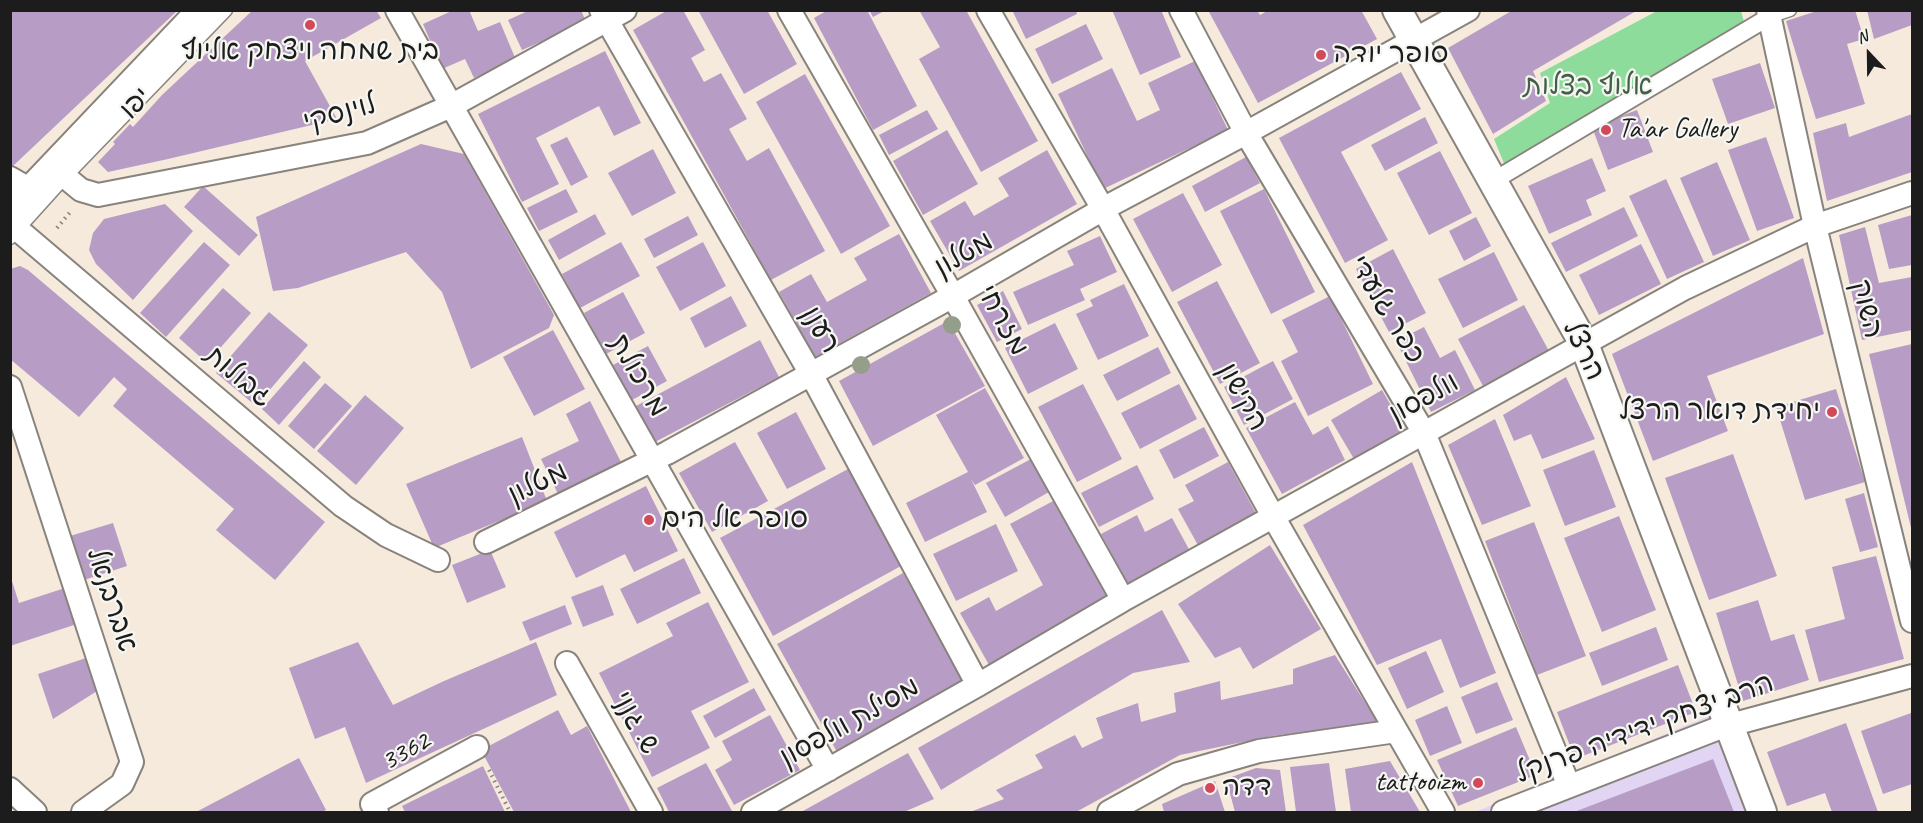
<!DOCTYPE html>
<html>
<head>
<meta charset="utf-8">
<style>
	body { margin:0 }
	#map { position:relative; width:1923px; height:823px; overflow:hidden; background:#f5eadb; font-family:Caveat,sans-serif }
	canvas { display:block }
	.frame { position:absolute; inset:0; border:12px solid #1c1c1c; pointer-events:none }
	.north { position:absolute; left:1839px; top:24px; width:60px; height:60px; -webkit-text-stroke:4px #f6f6f2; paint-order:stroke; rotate:338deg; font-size:16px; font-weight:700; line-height:24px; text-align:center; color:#1c1c1c }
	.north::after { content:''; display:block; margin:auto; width:21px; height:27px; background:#1c1c1c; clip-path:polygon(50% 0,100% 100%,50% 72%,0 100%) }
</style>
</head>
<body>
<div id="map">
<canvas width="1923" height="823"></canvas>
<div class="frame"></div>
<div class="north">N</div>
</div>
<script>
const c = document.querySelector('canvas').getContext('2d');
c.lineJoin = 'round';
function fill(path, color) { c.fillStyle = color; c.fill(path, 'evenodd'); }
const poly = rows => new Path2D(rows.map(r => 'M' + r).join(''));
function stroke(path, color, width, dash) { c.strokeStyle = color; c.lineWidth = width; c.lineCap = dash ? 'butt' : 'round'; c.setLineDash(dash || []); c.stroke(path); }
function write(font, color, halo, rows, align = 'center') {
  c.font = font + ' Caveat,"Playpen Sans Hebrew",sans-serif'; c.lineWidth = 4.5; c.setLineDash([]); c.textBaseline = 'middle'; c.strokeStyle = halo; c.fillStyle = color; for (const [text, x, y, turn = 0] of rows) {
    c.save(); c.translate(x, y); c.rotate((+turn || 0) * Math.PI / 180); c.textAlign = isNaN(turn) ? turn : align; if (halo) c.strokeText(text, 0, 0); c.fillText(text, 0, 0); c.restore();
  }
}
fill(poly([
	[1734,706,1777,812,1475,812]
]), '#e2d4f3');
fill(poly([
	[1657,11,1741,11,1748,37,1510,178,1494,139,1550,103,1540,73]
]), '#8ddc9b');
fill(poly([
	[10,10,178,10,13,166,10,164],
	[253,10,376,10,381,18,305,61,337,119,168,159,108,172,98,162,115,144,113,142,130,124,133,127,162,95],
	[454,10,469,10,478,31,500,22,516,60,474,78,465,59,442,69,423,24],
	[530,10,581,10,586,22,522,50,508,20],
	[668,10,683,10,705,50,691,58,704,82,721,73,747,119,729,129,747,161,769,148,825,251,771,280,633,30],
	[698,10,767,10,797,64,744,94],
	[828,10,867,10,917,106,873,130,814,18],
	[869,10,886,10,873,17],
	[919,10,966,10,1038,141,981,172,919,59,940,47],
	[1012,10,1076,10,1077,14,1026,39],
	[1112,10,1161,10,1181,57,1140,75],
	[1208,10,1257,10,1260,15,1269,10,1361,10,1377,39,1258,103],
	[1513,10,1638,10,1533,71,1546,101,1493,134,1448,48],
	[1820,10,1855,10,1864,39,1847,44,1865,104,1816,119,1786,21],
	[1867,10,1912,10,1912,25,1874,39],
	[1086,24,1103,59,1052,84,1035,49],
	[605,51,641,123,614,136,599,106,536,138,559,184,522,202,478,114],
	[1195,61,1228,130,1103,189,1058,94,1112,68,1137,121,1160,110,1148,83],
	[1760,63,1775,108,1728,124,1712,79],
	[1401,72,1421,109,1341,152,1388,240,1345,263,1279,138],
	[805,74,890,226,841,254,756,102],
	[927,110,938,129,889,155,879,135],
	[1637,110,1653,152,1608,170,1592,127],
	[1912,114,1912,172,1827,201,1813,133,1846,123,1849,137],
	[1425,117,1438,143,1385,171,1371,145],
	[947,130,978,184,923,215,893,161],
	[567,137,588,177,571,186,550,145],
	[1766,137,1794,218,1757,231,1728,150],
	[421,144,464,154,554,315,549,328,471,369,442,292,406,252,298,288,273,291,256,217],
	[653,149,676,193,632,216,608,173],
	[1047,150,1077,204,959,271,930,221,965,201,974,216,1009,196,998,178],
	[1440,151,1472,213,1429,235,1397,173],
	[1246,157,1260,183,1205,212,1192,186],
	[1592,158,1606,191,1586,200,1592,215,1549,234,1528,186],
	[1717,162,1750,240,1713,256,1680,178],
	[1666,179,1704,262,1667,279,1629,196],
	[203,186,258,235,239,256,184,207],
	[566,189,578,212,539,231,527,208],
	[1264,189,1315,292,1271,314,1220,211],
	[1183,193,1222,265,1172,292,1133,219],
	[165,204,193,231,133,300,96,264,89,250,93,233,104,219],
	[1624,207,1638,236,1566,272,1551,243],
	[595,214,606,234,559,260,548,240],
	[1912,215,1912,265,1889,269,1878,225],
	[688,216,698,235,654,258,644,239],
	[1476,217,1491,246,1464,261,1449,231],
	[1865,227,1879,283,1912,277,1912,330,1862,340,1839,235],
	[899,234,931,293,815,357,779,292,811,274,827,302,867,280,854,258],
	[1100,236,1117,272,1080,289,1085,300,1028,325,1013,292,1074,265,1067,251],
	[204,242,230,265,166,337,140,313],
	[621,242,640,276,580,308,562,274],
	[703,242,726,286,680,311,656,267],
	[1641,244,1661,284,1599,315,1579,275],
	[1393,249,1426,313,1389,332,1356,269],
	[1494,252,1518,300,1463,328,1438,279],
	[1803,258,1824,334,1707,376,1728,431,1653,461,1612,354],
	[20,266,28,270,325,522,275,580,216,530,234,509,113,406,127,389,114,377,79,417,10,359,10,269],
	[1217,281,1260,363,1220,384,1177,302],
	[1124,284,1149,336,1098,360,1076,314,1093,306,1090,300],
	[223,288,251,313,207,363,179,338],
	[1003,291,1022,329,997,342,977,305],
	[623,292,645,333,606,354,584,313],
	[731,296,747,326,705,348,690,318],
	[1330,296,1373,384,1308,416,1281,361,1298,352,1282,320],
	[1524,305,1549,351,1483,386,1458,339],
	[269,312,308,345,256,406,216,373],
	[948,321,985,386,873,446,839,381],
	[1055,323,1078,369,1028,394,1005,348],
	[1424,327,1440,358,1455,350,1475,390,1431,412,1396,341],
	[553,330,585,389,534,416,503,357],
	[760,340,779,377,655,442,636,406],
	[1912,344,1912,532,1869,354],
	[648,346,667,381,632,400,613,365],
	[1158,347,1171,373,1117,401,1103,375],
	[304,361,321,377,279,425,262,409],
	[1273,361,1293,399,1244,425,1224,387],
	[1566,377,1595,439,1542,459,1531,434,1514,441,1503,415],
	[325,383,352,406,314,449,288,426],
	[1083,384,1122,459,1077,482,1038,407],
	[1179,384,1197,419,1140,449,1121,413],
	[985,388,1024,458,975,485,971,479,987,512,925,542,906,503,968,472,936,415],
	[1836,389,1865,482,1805,500,1776,407],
	[1382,390,1405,430,1354,459,1331,420],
	[365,395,404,428,356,485,317,451],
	[590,401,622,464,559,496,541,459,579,441,566,414],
	[1295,402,1313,435,1328,426,1345,460,1282,494,1246,428],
	[796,412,826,469,787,489,757,433],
	[1495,419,1531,506,1482,525,1448,445],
	[1204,427,1219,456,1174,479,1159,450],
	[522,437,547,501,434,548,406,484],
	[735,442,768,501,712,532,679,473],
	[1594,450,1616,507,1565,526,1543,470],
	[1733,454,1777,576,1709,600,1665,478],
	[1031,459,1049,492,1005,517,986,483],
	[1228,462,1258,517,1200,549,1178,509,1194,501,1185,485],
	[1412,462,1496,673,1460,688,1441,639,1377,665,1303,525],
	[1137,465,1154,499,1099,527,1081,493],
	[848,469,901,566,773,636,720,538],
	[646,486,678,551,634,572,625,554,576,578,554,532],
	[1864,493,1878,547,1860,552,1845,499],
	[1055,500,1109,600,989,665,960,613,989,597,996,611,1043,585,1010,524],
	[1137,515,1145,532,1172,518,1191,553,1129,586,1101,534],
	[1619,516,1656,610,1602,632,1564,538],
	[1534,522,1586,656,1537,675,1485,541],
	[113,523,127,566,84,580,70,536],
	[996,524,1018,571,956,601,933,554],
	[1270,545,1321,629,1253,669,1240,647,1215,658,1178,604],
	[490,550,506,587,467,603,452,565],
	[1876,556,1904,659,1819,682,1805,630,1845,619,1832,567],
	[684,558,701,593,637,624,620,589],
	[903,573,964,681,837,752,777,644],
	[11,578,19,603,68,587,80,623,10,646],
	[603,585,614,615,583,627,571,597],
	[1758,600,1771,641,1794,634,1809,680,1743,701,1716,613],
	[708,602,749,682,691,711,710,748,652,777,599,673,673,636,666,623],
	[565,605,572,624,530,641,522,622],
	[1162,610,1190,662,1133,673,941,790,918,748],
	[1656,627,1668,660,1602,686,1589,653],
	[358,642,393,705,444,681,536,642,557,695,366,783,345,727,315,739,289,668],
	[1426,651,1444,692,1407,709,1388,668],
	[1335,655,1378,723,1272,736,1180,755,1076,812,970,812,1004,799,996,790,1043,768,1035,755,1075,735,1082,748,1103,738,1096,718,1138,703,1141,722,1176,712,1174,693,1220,681,1221,700,1293,684,1293,669],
	[86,658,97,691,53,719,38,674],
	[1678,665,1696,712,1575,759,1557,712],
	[1497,682,1513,720,1476,734,1461,697],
	[754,688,766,710,715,738,703,716],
	[1447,706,1462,743,1430,756,1415,720],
	[558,710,571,735,587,726,631,812,514,812,481,750],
	[1911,713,1912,784,1883,794,1861,731],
	[770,715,800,770,734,805,715,770,732,760,722,741],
	[1846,723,1878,812,1832,812,1825,793,1787,806,1767,752],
	[1516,727,1536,775,1458,806,1437,760],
	[908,753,934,799,904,812,801,812],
	[299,758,326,810,322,812,196,812],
	[1713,759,1734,812,1574,812],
	[1390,761,1420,812,1351,812,1345,769],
	[706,763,732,811,728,812,669,812,657,788],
	[1329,763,1336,812,1296,812,1290,767],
	[483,766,505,812,405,812,402,806],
	[1256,768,1280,770,1286,812,1235,812,1226,779],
	[1215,781,1225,812,1164,812,1162,804]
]), '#b79dc5');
const service = poly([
	[1769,17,1790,10],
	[10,238,65,177,226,10]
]);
const pedestrian = poly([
	[1493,181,1769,17]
]);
const minor = poly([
	[397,10,828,770],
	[601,10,811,374,978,685],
	[789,10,946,284,1123,600],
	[988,10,1103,209,1274,518,1443,812],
	[1181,10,1246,133,1424,433,1569,786],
	[1768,10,1815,226,1912,621],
	[53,167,81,190,98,195,367,143,451,106,625,10],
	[10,178,31,190],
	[10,223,343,506,386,535,438,560],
	[10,387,132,762,122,784,83,812],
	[486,542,667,453,953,296,1112,204,1246,133,1468,10],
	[567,663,651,812],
	[10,789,35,812],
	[377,812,372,804,477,747],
	[753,812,978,685,1123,600,1685,288,1815,226,1912,193],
	[1109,812,1178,774,1259,751,1396,731],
	[1503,812,1719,728,1912,676]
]);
const tertiary = poly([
	[1397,10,1584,344,1762,812],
	[10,212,202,10]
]);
stroke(service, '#88837c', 15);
stroke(pedestrian, '#88837c', 20);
stroke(minor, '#88837c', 26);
stroke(tertiary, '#88837c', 32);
stroke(poly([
	[57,228,71,211],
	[489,770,510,812]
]), '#88837c', 4, [1.5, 4.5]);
stroke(service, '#fff', 12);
stroke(pedestrian, '#fff', 16);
stroke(minor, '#fff', 22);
stroke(tertiary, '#fff', 28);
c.fillStyle = '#949e8a';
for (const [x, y] of [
	[952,325],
	[861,365]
]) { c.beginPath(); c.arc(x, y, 9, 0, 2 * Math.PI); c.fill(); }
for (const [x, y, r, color] of [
	[310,25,6,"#d1495b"],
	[1321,55,6,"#d1495b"],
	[1606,130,6,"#d1495b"],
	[1832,412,6,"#d1495b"],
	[649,520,6,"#d1495b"],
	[1478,783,6,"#d1495b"],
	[1210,788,6,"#d1495b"]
]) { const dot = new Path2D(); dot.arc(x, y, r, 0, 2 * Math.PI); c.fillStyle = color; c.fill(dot); stroke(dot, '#f6f6f2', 2); }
write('28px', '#1c1c1c', '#f6f6f2', [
	["בית שמחה ויצחק אליוף",310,52,"center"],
	["סופר יודה",1333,55],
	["Ta'ar Gallery",1618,130],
	["יחידת דואר הרצל",1820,412,"right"],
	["סופר אל הים",661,520],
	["tattooizm",1466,783,"right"],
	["דדה",1222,788]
], 'left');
write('28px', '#445f48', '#f6f6f2', [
	["אלוף בצלות",1588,87]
]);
write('28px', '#1c1c1c', '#f6f6f2', [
	["יפו",136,104,-46],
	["לוינסקי",340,114,-15],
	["מטלון",964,255,-30],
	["השוק",1866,309,76],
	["כפר גלעדי",1386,310,59],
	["מזרחי",1002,321,61],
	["רענן",820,330,60],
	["הרצל",1583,351,65],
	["מרכולת",638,376,60],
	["גבולות",238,377,40],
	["הקישון",1242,397,61],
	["וולפסון",1424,399,-29],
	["מטלון",538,484,-26],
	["אברבנאל",111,600,72],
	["ש. גנני",635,723,61],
	["מסילת וולפסון",850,723,-29],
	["הרב יצחק ידידיה פרנקל",1645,729,-20],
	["3362",406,752,-29]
]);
</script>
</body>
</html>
